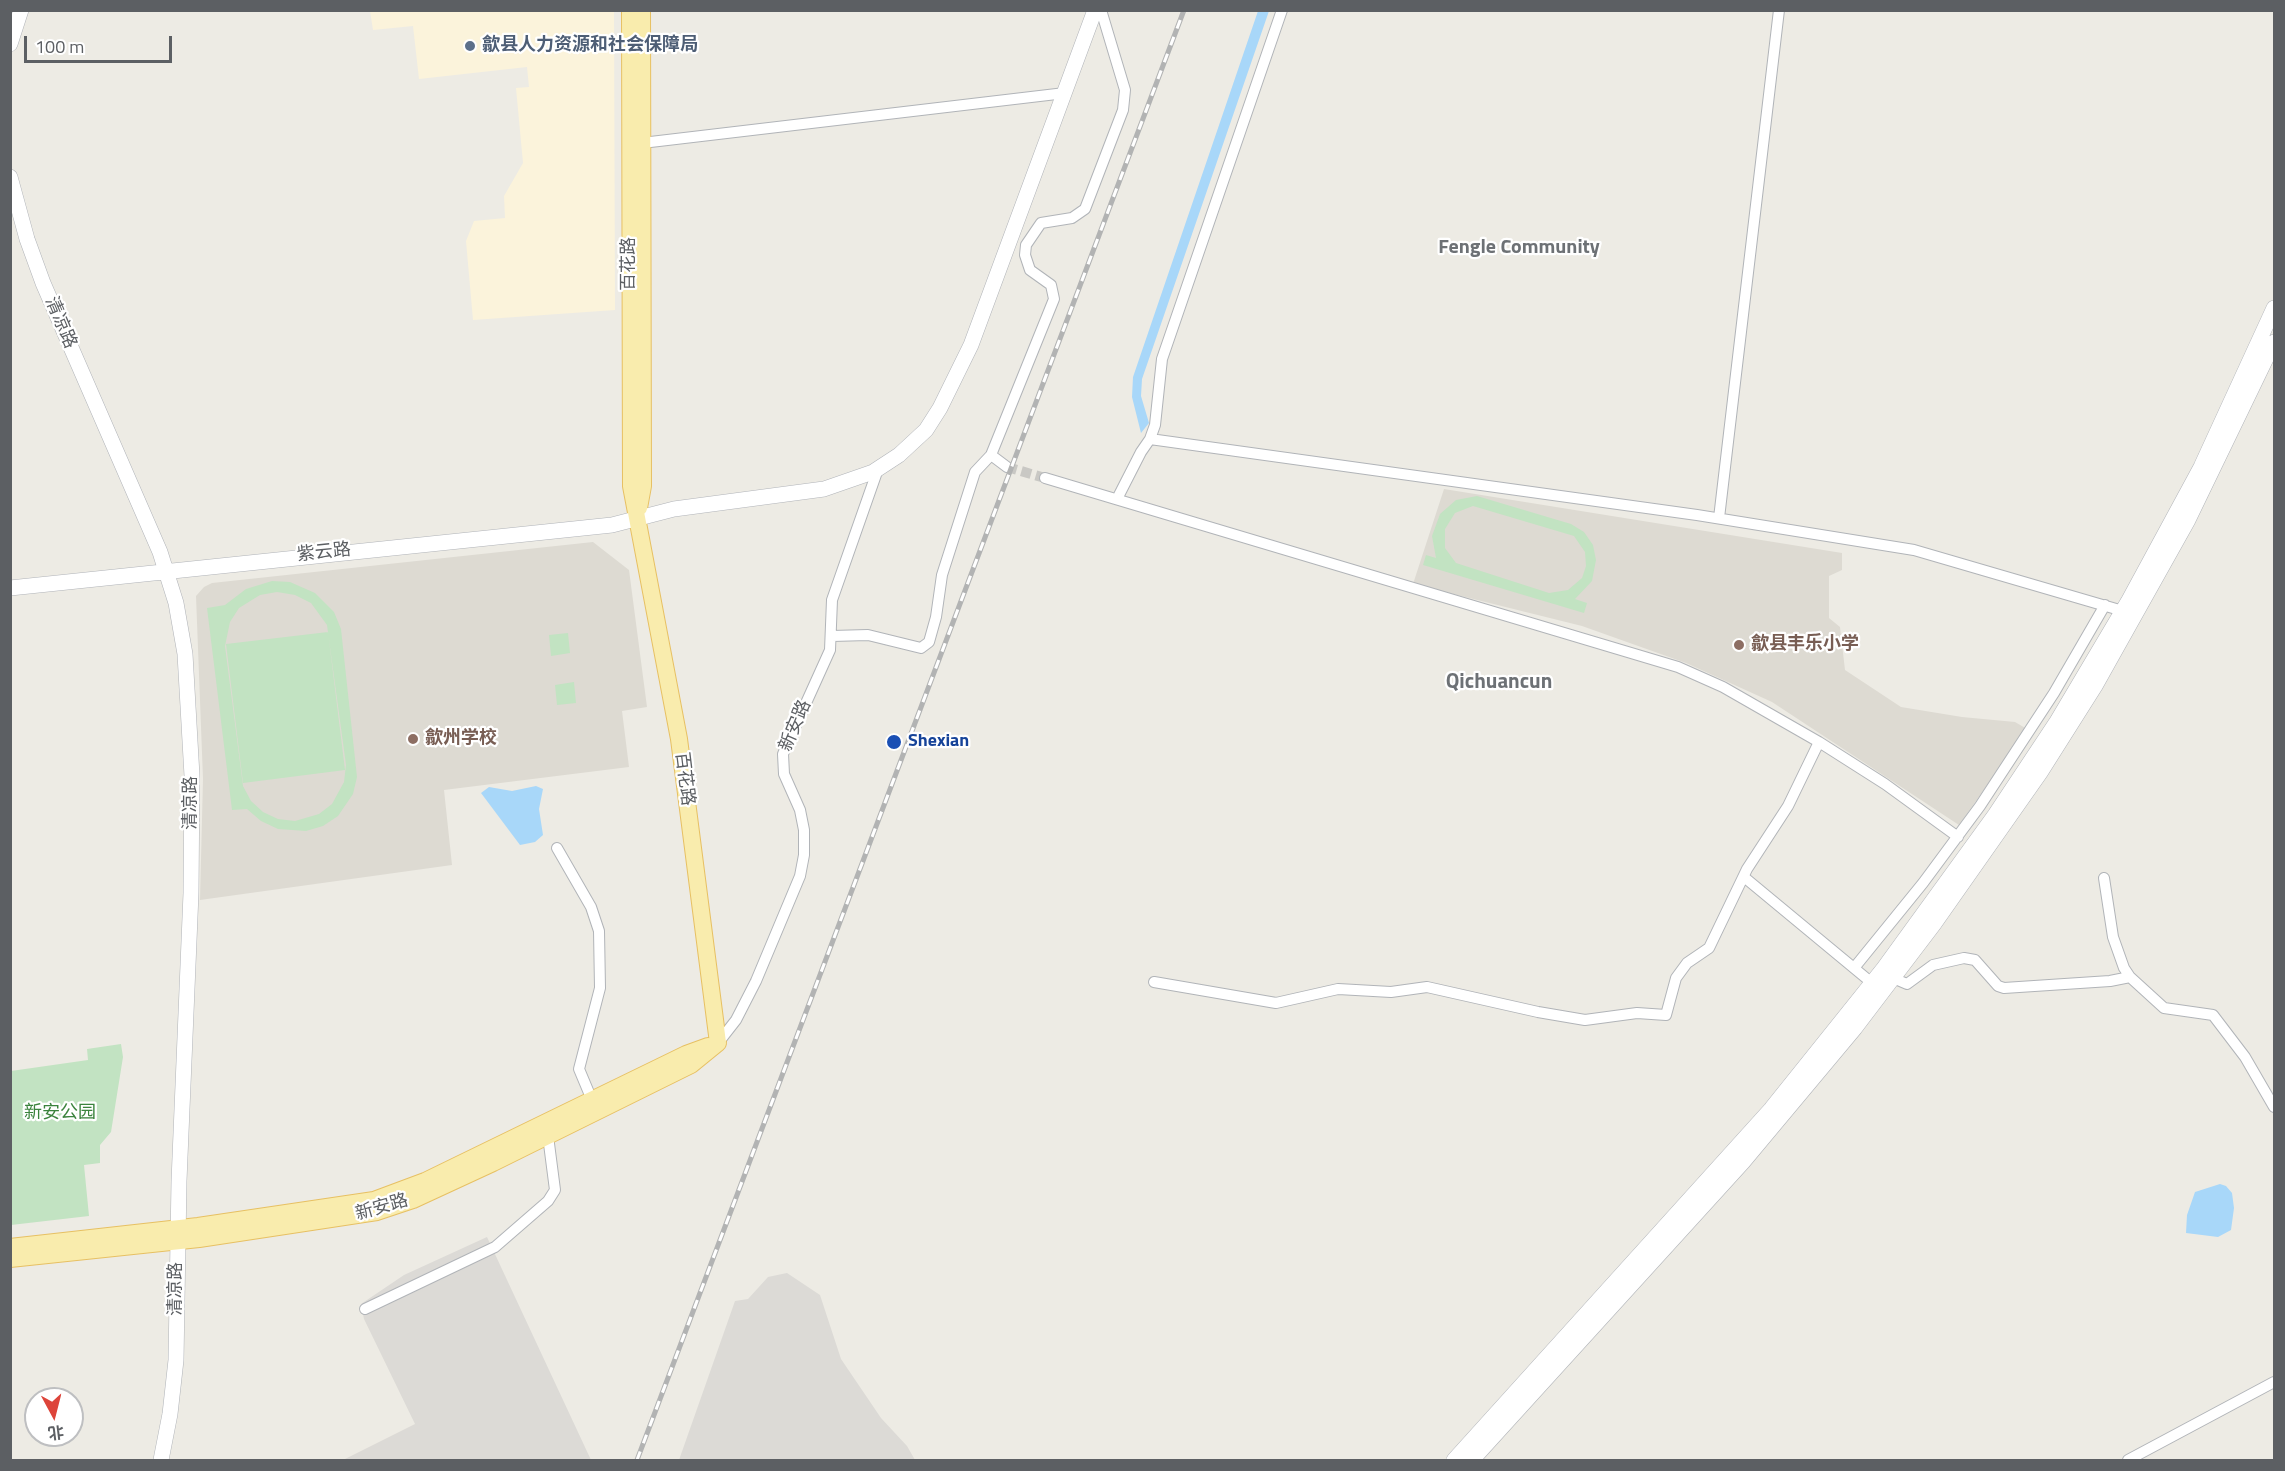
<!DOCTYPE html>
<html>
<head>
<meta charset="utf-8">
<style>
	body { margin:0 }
	#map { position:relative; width:2285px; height:1471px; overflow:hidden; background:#edebe4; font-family:"Titillium Web","Noto Sans SC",sans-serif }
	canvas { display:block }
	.frame { position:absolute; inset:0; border:12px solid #5c5f63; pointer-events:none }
	.north { position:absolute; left:24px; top:1387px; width:60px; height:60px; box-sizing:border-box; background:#fff; border:2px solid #bebfc1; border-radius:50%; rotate:173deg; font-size:16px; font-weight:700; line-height:24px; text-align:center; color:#5c5f63 }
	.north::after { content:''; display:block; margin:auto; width:21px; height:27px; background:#dd443a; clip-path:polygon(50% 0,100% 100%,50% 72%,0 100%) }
	.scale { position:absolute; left:24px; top:36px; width:148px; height:27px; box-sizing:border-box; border:3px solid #5c5f63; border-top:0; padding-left:8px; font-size:18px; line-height:21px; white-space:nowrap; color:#5c5f63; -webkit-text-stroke:4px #fff; paint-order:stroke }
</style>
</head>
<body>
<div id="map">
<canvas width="2285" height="1471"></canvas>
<div class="frame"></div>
<div class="north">北</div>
<div class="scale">100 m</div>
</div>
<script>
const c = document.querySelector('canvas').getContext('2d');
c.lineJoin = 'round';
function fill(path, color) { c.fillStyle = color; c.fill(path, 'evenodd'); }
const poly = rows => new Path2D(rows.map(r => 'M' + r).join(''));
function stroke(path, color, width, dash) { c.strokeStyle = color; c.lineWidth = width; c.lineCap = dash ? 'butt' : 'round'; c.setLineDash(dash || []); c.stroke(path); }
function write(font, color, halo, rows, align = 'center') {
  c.font = font + ' "Titillium Web","Noto Sans SC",sans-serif'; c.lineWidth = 4.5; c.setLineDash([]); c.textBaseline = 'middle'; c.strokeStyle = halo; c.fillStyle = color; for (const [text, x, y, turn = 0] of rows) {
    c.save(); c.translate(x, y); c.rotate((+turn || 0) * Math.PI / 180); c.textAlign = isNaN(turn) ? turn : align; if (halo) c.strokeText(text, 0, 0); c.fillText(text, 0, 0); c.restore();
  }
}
fill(poly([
	[370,11,614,11,615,310,473,320,466,241,474,221,505,218,504,196,523,163,516,88,529,87,527,67,419,79,413,26,373,30]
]), '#fbf3db');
fill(poly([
	[487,1237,591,1460,343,1460,415,1424,364,1319,361,1304,404,1275],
	[787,1273,820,1295,841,1359,881,1418,907,1446,915,1460,679,1460,735,1301,748,1299,768,1277]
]), '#dcdad6');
fill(poly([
	[1444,489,1842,553,1842,570,1829,576,1829,618,1840,627,1845,670,1901,707,1962,717,2015,722,2027,729,1959,825,1772,702,1686,663,1582,626,1413,584],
	[593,542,629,570,647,707,622,711,629,767,444,790,452,865,200,900,203,779,196,596,204,587,212,583]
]), '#dddad2');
fill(poly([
	[1477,496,1571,524,1584,532,1593,545,1596,560,1592,581,1575,599,1587,603,1584,613,1423,565,1426,555,1436,558,1432,536,1440,514,1456,500],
	[1473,506,1574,536,1585,552,1586,566,1582,578,1568,590,1549,593,1456,563,1445,548,1445,529,1455,513],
	[272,581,290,582,315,593,334,612,341,629,357,777,353,794,338,816,323,826,306,831,278,829,261,821,247,809,232,810,207,608,225,605,246,589],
	[277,592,295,595,311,603,327,625,346,765,344,782,332,804,319,814,295,821,278,819,263,812,251,801,243,786,225,646,230,622,239,608,260,595],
	[328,632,345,770,243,783,226,644],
	[568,633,570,653,551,656,549,635],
	[574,682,576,703,557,705,555,685],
	[121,1044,123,1057,111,1132,100,1145,100,1163,84,1165,89,1216,11,1225,11,1071,88,1060,87,1049]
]), '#c2e3c2');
fill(poly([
	[1258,11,1269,11,1142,379,1141,396,1149,423,1141,433,1132,397,1133,377],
	[536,786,543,789,539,809,543,835,535,842,520,845,481,793,489,787,512,791],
	[2220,1184,2226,1186,2232,1193,2234,1208,2231,1230,2218,1237,2186,1233,2187,1215,2195,1192]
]), '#a8d7f9');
stroke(poly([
	[1007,467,1045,478]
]), '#c9c8c4', 10, [10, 5]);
const street = poly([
	[642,143,1065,93],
	[1150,439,1697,515,1914,550,2123,611],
	[991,455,1007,467],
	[1045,478,1678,667,1723,687,1819,742,1885,784,1958,837],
	[1117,499,1141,452,1150,439,1155,425,1162,359,1282,10],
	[1719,518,1779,10],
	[832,636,868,635,921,648,929,642,936,617,942,575,975,472,991,455,1054,299,1051,285,1030,270,1025,255,1026,245,1041,223,1072,218,1085,209,1123,110,1125,90,1101,10],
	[557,848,591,907,599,931,600,988,579,1069,592,1100],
	[1744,877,1872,983],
	[2104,878,2113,937,2124,968,2130,977,2164,1008,2213,1015,2245,1057,2274,1107],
	[1854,968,1923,883,1980,806,2054,693,2105,605],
	[1893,978,1907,984,1933,965,1964,958,1975,960,1998,986,2004,988,2110,981,2130,977],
	[1154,982,1276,1003,1338,989,1391,992,1427,987,1538,1012,1585,1020,1637,1013,1666,1015,1676,978,1687,963,1709,948,1747,869,1788,806,1819,742],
	[718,1043,736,1020,756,981,800,876,804,855,804,830,800,810,784,774,783,754,830,650,832,600,878,469],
	[365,1309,495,1247,548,1201,555,1190,548,1136],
	[2128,1460,2274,1382]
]);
const secondary = poly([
	[10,44,21,10],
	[10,177,27,239,43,283,160,552,176,603,185,654,192,776,191,893,179,1181,176,1360,170,1414,161,1460],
	[10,588,612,525,674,509,824,489,873,472,899,455,926,430,940,408,971,345,1095,10],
	[1454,1460,1771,1109,1884,968,1995,815,2056,723,2129,600,2201,467,2274,308],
	[1472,1460,1743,1162,1855,1028,1934,924,2040,773,2095,686,2188,520,2274,342]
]);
const primary = poly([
	[630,10,631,486,679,739,718,1043],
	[639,508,643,486,642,10],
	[10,1247,198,1226,374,1200,425,1181,686,1054,708,1046],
	[10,1259,199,1239,377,1212,413,1200,493,1163,691,1065,718,1043]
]);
stroke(street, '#b1b4b8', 12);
stroke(secondary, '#b0b3b8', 16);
stroke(primary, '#e7c063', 18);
stroke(street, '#fff', 10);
stroke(secondary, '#fff', 15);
stroke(primary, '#f9ecad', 16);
const rail = poly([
	[637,1460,1184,10]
]);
stroke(rail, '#b2b3b3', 5);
stroke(rail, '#fff', 3, [9]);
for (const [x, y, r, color] of [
	[470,46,6,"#5c6f8a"],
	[1739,645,6,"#8d6e63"],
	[413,739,6,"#8d6e63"],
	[894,742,8,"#1a4fb4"]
]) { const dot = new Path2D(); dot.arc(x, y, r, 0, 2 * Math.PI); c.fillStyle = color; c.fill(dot); stroke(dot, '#fff', 2); }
write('bold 18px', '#4e5e75', '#fff', [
	["歙县人力资源和社会保障局",482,46]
], 'left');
write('18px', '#5c5f63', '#fff', [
	["百花路",630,264,-90],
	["清凉路",60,323,67],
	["紫云路",324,553,-6],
	["新安路",796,726,-67],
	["百花路",684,779,83],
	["清凉路",192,803,-90],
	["新安路",382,1208,-16],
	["清凉路",177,1289,-90]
]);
write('bold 18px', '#785e54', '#fff', [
	["歙县丰乐小学",1751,645],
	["歙州学校",425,739]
], 'left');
write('bold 18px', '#164399', '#fff', [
	["Shexian",908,742]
], 'left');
write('18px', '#3b833d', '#fff', [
	["新安公园",60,1114]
]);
write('bold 20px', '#6d7175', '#fff', [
	["Fengle Community",1519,248]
]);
write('bold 21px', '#6d7175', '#fff', [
	["Qichuancun",1499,683]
]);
</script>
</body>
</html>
